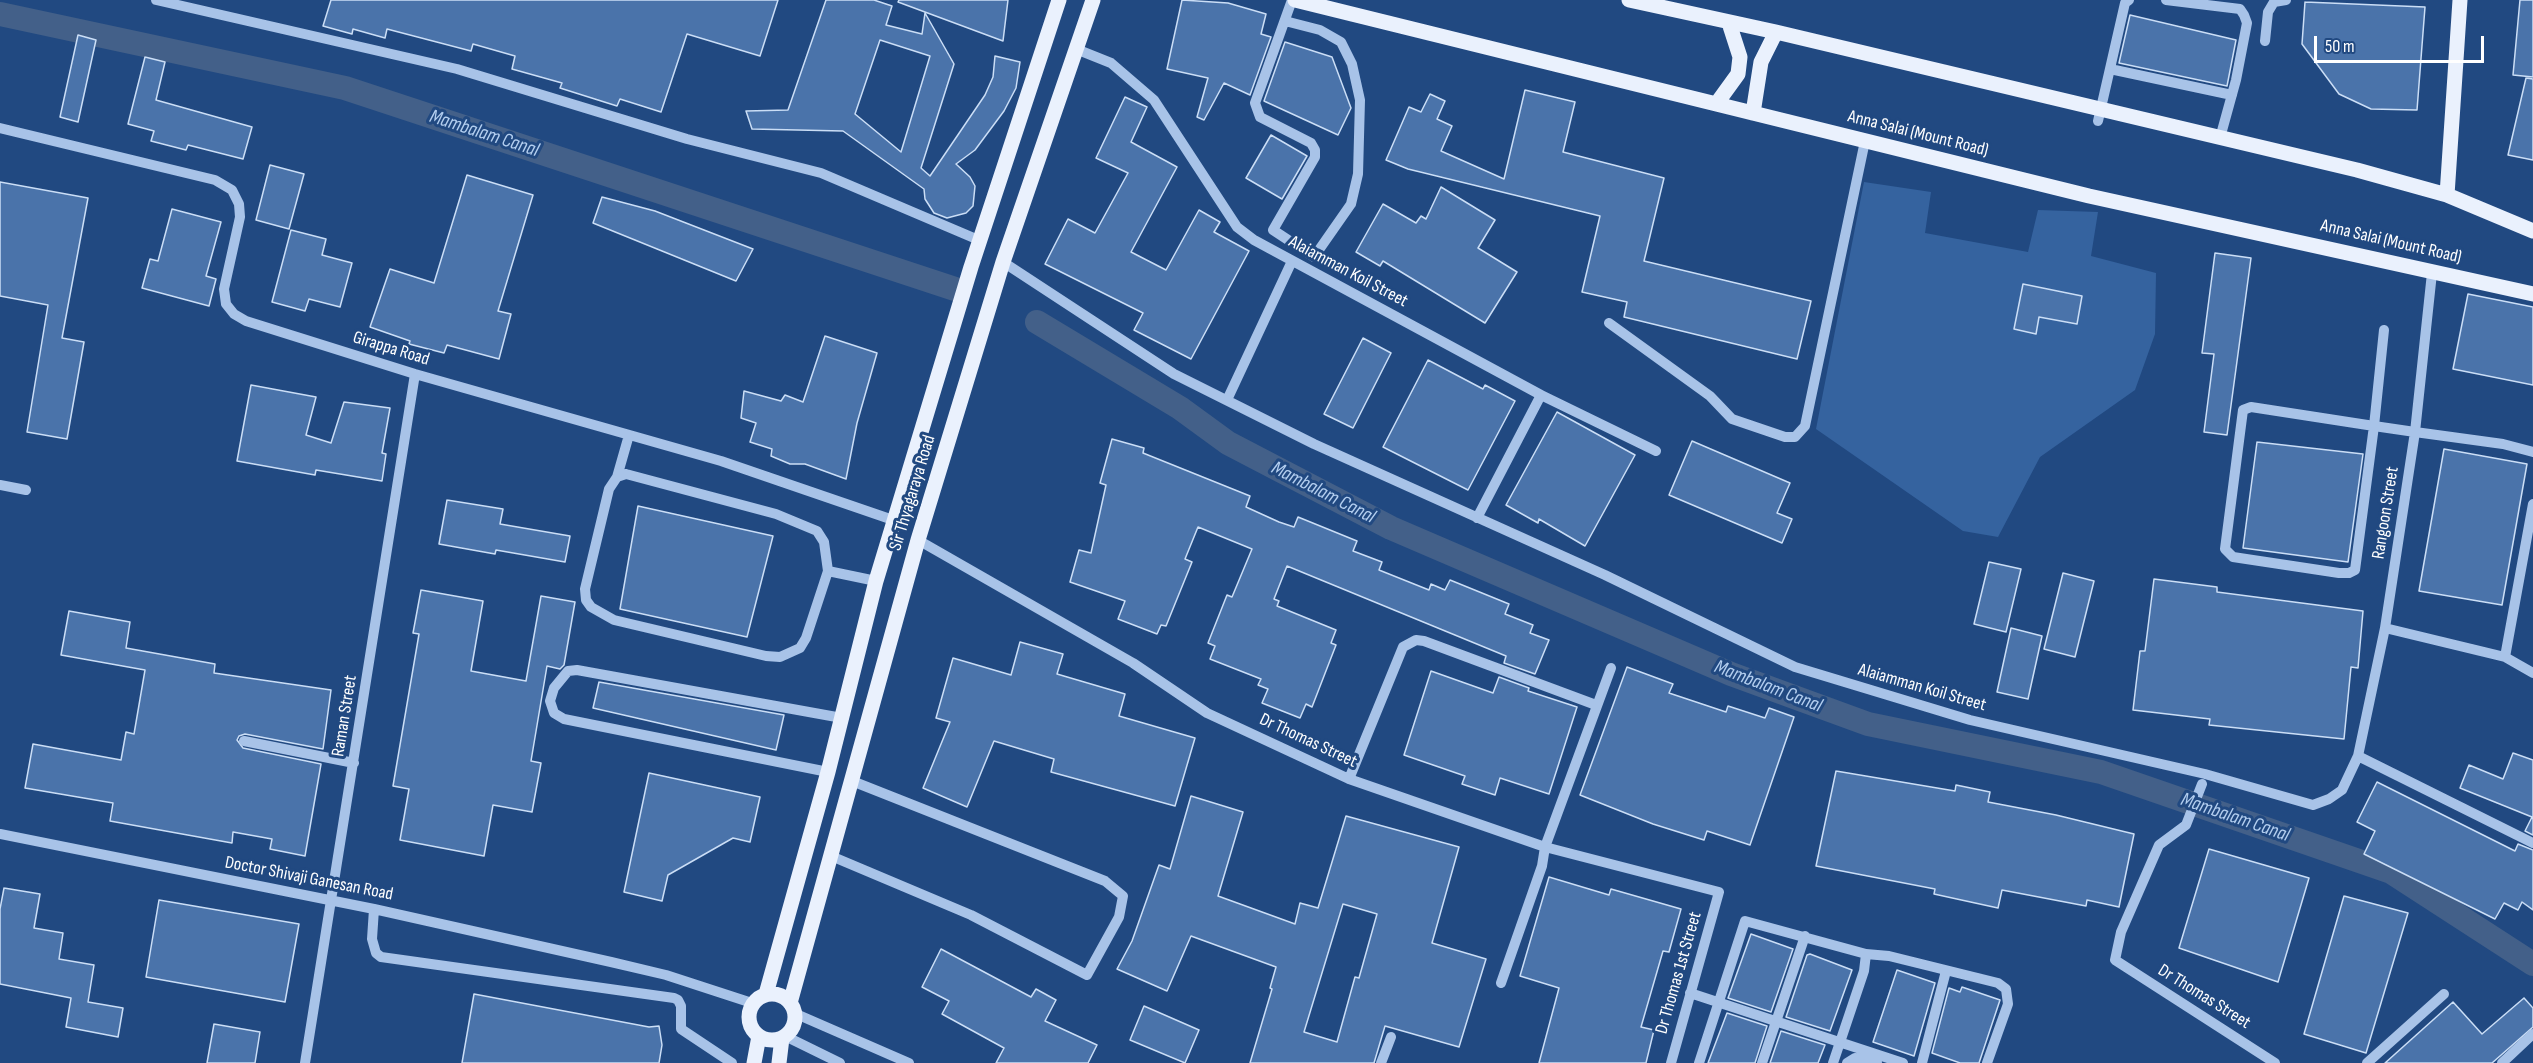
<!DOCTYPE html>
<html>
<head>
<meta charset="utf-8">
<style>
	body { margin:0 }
	#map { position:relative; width:2533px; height:1063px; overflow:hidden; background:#214981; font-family:"Sofia Sans Condensed",sans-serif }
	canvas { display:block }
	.scale { position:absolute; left:2314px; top:36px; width:170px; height:27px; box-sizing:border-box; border:3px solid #fff; border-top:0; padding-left:8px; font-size:18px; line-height:21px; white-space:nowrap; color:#fff; -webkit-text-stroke:4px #214981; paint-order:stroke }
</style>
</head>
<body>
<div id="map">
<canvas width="2533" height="1063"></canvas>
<div class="scale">50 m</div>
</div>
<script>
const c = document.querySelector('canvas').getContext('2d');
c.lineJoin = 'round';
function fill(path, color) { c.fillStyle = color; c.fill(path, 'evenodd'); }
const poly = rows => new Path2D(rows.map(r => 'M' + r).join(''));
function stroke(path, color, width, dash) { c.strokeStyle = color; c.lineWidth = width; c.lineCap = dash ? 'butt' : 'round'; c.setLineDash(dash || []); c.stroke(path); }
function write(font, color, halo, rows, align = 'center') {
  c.font = font + ' "Sofia Sans Condensed",sans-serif'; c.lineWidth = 6; c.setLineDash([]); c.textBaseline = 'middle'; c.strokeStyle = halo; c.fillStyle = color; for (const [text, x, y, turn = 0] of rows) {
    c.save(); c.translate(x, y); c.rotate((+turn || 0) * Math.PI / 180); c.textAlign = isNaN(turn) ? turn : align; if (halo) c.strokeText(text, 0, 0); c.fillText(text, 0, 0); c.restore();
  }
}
fill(poly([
	[1864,182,1931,192,1925,233,2028,252,2038,210,2098,212,2091,256,2156,273,2155,334,2135,390,2040,457,1998,537,1963,531,1816,429]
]), '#35639f');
stroke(poly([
	[0,14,345,88,958,290],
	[1037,322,1180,408,1228,443,1391,528,1731,674,1868,724,2101,772,2391,872,2533,964]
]), '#436089', 24);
const building = poly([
	[331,0,778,0,760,56,687,34,661,112,620,99,617,106,560,88,562,83,512,69,515,56,473,44,471,51,387,29,385,38,353,29,352,34,323,26,331,0],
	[826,0,874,0,892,6,886,25,922,34,925,13,954,64,921,168,930,176,985,95,993,77,995,56,1020,62,1016,88,1004,111,975,150,956,164,970,177,975,186,973,206,966,213,947,218,934,213,925,199,924,189,843,131,752,129,746,111,788,110,826,0],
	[880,40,930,56,901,152,855,114,880,40],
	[899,0,1008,0,1003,41,898,2,899,0],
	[1182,0,1228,3,1266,14,1261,34,1271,37,1250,95,1224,83,1204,120,1197,117,1208,78,1167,69,1182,0],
	[2520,0,2533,0,2533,77,2513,75,2520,0],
	[2305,2,2425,7,2417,110,2371,109,2339,94,2302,44,2305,2],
	[2130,15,2236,40,2227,86,2119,63,2130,15],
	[78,35,96,40,78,122,60,117,78,35],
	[1285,42,1332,57,1351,108,1338,135,1264,101,1285,42],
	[145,57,165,62,156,100,252,127,243,159,188,145,186,150,151,141,154,131,128,124,145,57],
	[2526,78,2533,79,2533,160,2508,155,2526,78],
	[1525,90,1575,102,1563,152,1664,178,1644,261,1811,301,1797,359,1624,317,1627,302,1582,292,1600,216,1408,169,1386,160,1409,107,1421,112,1430,94,1445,101,1437,119,1452,126,1441,151,1504,179,1525,90],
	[1125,97,1147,107,1131,142,1177,167,1131,252,1166,270,1199,210,1220,222,1214,232,1249,251,1191,359,1134,330,1143,313,1045,264,1068,219,1095,233,1128,173,1096,158,1125,97],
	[1271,135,1307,156,1282,199,1246,178,1271,135],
	[270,165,304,174,289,229,256,220,270,165],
	[467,175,533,195,498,311,511,314,499,359,447,345,444,353,409,344,410,341,370,327,390,269,434,283,467,175],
	[0,182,88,198,62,338,84,342,67,439,27,432,48,305,0,296,0,182],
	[1441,187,1495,220,1478,248,1517,272,1485,323,1383,261,1380,266,1356,252,1383,204,1416,223,1421,216,1426,219,1441,187],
	[602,197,655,211,753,249,736,281,593,223,602,197],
	[172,209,221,222,206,276,216,279,209,306,142,288,150,259,158,261,172,209],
	[291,230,326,239,322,255,352,263,340,307,309,299,305,311,272,302,291,230],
	[2215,253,2251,258,2227,435,2204,432,2214,354,2202,353,2215,253],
	[2023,284,2082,296,2077,324,2039,317,2036,334,2014,329,2023,284],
	[2468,294,2533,307,2533,385,2453,369,2468,294],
	[825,336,877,353,857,423,846,479,805,464,790,464,771,456,772,449,750,442,756,423,741,418,744,391,781,401,785,395,803,402,825,336],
	[1363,338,1391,353,1353,428,1324,414,1363,338],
	[1428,360,1483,389,1485,385,1515,401,1468,490,1383,447,1428,360],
	[251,385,316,397,306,435,331,443,344,402,390,408,382,453,386,454,382,481,316,470,315,475,237,461,251,385],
	[1557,412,1635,455,1585,546,1539,519,1538,523,1506,505,1557,412],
	[1112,439,1144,448,1143,453,1250,496,1246,507,1279,522,1294,527,1298,517,1357,541,1353,551,1382,562,1379,570,1429,590,1431,584,1445,590,1450,580,1509,604,1505,614,1533,625,1530,633,1549,640,1535,674,1504,663,1506,656,1287,566,1274,599,1279,601,1277,606,1336,630,1331,643,1336,645,1312,707,1306,704,1300,718,1262,703,1268,689,1258,685,1261,679,1210,659,1215,646,1208,643,1227,595,1232,597,1252,549,1198,527,1185,559,1192,562,1166,626,1161,625,1157,634,1118,619,1125,601,1070,582,1079,550,1091,553,1106,485,1100,483,1112,439],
	[1692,441,1790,483,1777,513,1792,519,1782,543,1669,495,1692,441],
	[2257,442,2363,454,2348,562,2243,548,2257,442],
	[2444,449,2527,464,2502,605,2419,591,2444,449],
	[447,500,503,509,500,524,570,536,565,562,496,550,495,554,439,544,447,500],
	[638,506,773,536,747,637,620,609,638,506],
	[1989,562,2021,569,2006,632,1974,624,1989,562],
	[2063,573,2094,581,2075,657,2044,649,2063,573],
	[2154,579,2217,587,2217,592,2363,611,2358,668,2351,667,2344,739,2209,725,2210,719,2133,710,2140,651,2145,651,2154,579],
	[421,590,483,601,471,671,526,681,541,596,575,602,564,665,560,669,547,666,531,761,541,763,532,812,493,805,484,856,400,840,409,789,393,786,419,634,413,633,421,590],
	[69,611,130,622,126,648,215,664,214,673,331,690,323,749,245,734,239,736,237,740,243,748,321,764,305,856,270,849,272,839,233,832,232,843,110,821,113,803,25,788,33,744,121,760,126,732,134,734,145,670,61,655,69,611],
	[2011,628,2042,636,2028,699,1997,692,2011,628],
	[1020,642,1063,654,1057,674,1125,694,1119,716,1195,738,1175,806,1051,772,1054,759,994,741,967,807,923,788,950,722,936,718,953,658,1011,675,1020,642],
	[1627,667,1673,684,1669,693,1726,712,1728,706,1765,718,1769,708,1794,717,1750,845,1707,831,1704,840,1653,824,1580,795,1627,667],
	[1431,671,1493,693,1499,677,1529,688,1528,691,1577,707,1549,794,1500,778,1495,795,1462,784,1465,776,1404,755,1431,671],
	[599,682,784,715,776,750,593,708,599,682],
	[2513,753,2533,760,2533,835,2525,831,2532,817,2460,788,2469,765,2503,779,2513,753],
	[1836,771,1955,791,1956,785,1990,792,1988,802,2056,815,2134,834,2119,907,2087,900,2086,906,2002,890,1998,908,1934,894,1935,889,1816,866,1836,771],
	[649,773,760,797,750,842,733,838,668,875,662,901,624,892,649,773],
	[2377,782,2515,851,2518,844,2533,850,2533,910,2522,902,2518,910,2504,903,2495,919,2364,854,2375,831,2357,822,2377,782],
	[1191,796,1243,812,1218,896,1295,924,1300,903,1318,908,1346,816,1459,847,1432,943,1486,959,1459,1047,1385,1026,1374,1063,1250,1063,1272,989,1270,988,1276,967,1191,936,1167,991,1117,969,1132,941,1159,865,1170,869,1191,796],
	[1343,904,1377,914,1359,978,1355,977,1337,1042,1304,1032,1343,904],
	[2209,849,2309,878,2278,982,2179,948,2209,849],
	[1549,877,1609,895,1611,889,1681,909,1669,952,1663,951,1641,1027,1654,1030,1646,1063,1539,1063,1559,988,1520,976,1549,877],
	[4,888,40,894,34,928,63,933,59,959,94,965,88,1002,123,1008,118,1037,66,1027,71,998,0,984,0,909,4,888],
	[2344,896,2408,913,2366,1053,2304,1034,2344,896],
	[159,900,299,924,285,1002,146,977,159,900],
	[1751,934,1793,949,1771,1012,1728,998,1751,934],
	[941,949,1031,997,1036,989,1056,1000,1045,1021,1097,1045,1088,1063,996,1063,1004,1048,942,1014,949,1001,922,987,941,949],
	[1810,954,1852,970,1830,1031,1786,1017,1807,955,1810,954],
	[1897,970,1935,983,1914,1056,1873,1042,1897,970],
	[1962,987,2000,1000,1979,1063,1960,1063,1932,1053,1949,988,1960,992,1962,987],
	[474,994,649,1027,659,1026,662,1045,659,1063,462,1063,474,994],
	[2524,998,2533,1008,2533,1027,2492,1063,2385,1063,2453,1002,2482,1034,2524,998],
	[1144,1006,1199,1030,1185,1063,1130,1040,1144,1006],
	[1727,1013,1767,1026,1755,1063,1708,1063,1727,1013],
	[214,1024,260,1032,255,1063,207,1063,214,1024],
	[1781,1031,1825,1045,1818,1063,1770,1063,1781,1031]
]);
fill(building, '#4a73aa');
stroke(building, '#cbdef6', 1.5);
stroke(poly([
	[156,0,457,69,687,139,821,173,981,241],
	[2166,0,2240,9,2244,15,2247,23,2236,80,2220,138],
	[1285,21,1320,30,1341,42,1352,64,1360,100,1358,174,1351,204,1314,257,1273,230,1315,157,1315,150,1311,143,1260,117,1255,103,1292,0],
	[2265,41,2268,12,2274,2,2286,0],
	[1076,49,1111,63,1154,100,1237,227,1254,240,1541,395,1477,518],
	[2110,69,2232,95],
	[2098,121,2125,3,2129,0],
	[0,128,215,180,232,190,239,204,240,217,224,289,226,304,234,314,246,321,415,374,721,461,896,521],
	[1003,262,1174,374,1314,444,1605,575,1795,667,1970,720,2205,774,2313,805,2329,799,2342,790,2358,756,2385,628,2415,432,2432,273],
	[1609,323,1710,396,1732,419,1785,437,1795,437,1805,426,1865,141],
	[2384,330,2374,426,2355,570,2349,573,2339,573,2233,557,2225,549,2243,410,2251,407,2374,426,2415,432,2503,444,2533,452],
	[1541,395,1656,451],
	[1227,400,1292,261],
	[626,474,776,514,817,531,824,542,828,571,806,638,800,648,780,657,766,656,614,620,591,607,586,600,585,589,609,489,617,477,626,474],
	[617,477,629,435],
	[0,485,26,490],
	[918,540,1133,663,1207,713,1349,779,1545,847,1719,892,1671,1063],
	[828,571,876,581],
	[2385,628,2505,657,2533,673],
	[2505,657,2533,504],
	[244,741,354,763],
	[2358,756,2533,843],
	[828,772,564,719,554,713,550,701,554,688,568,671,577,670,842,718],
	[1349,779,1403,647,1416,640,1424,641,1596,705],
	[2202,784,2186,825,2159,845,2121,932,2115,960,2275,1063],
	[0,834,374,909,611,962,666,975,752,1003],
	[831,856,971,915,1087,975,1119,917,1123,896,1105,881,852,781],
	[374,909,372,939,376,953,381,957,674,998,678,1000,681,1006,681,1029,732,1063],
	[1866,954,1889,956,1998,983,2006,989,2008,1004,1987,1063],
	[1501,983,1542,866,1545,847,1611,668],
	[1690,993,1903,1063],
	[794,1013,909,1063],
	[785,1036,840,1063],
	[305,1063,415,374],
	[1381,1063,1391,1037],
	[1699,1063,1745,921,1866,954,1864,971,1833,1063],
	[1762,1063,1805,936],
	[1847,1063,1855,1058,1877,1063],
	[1922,1063,1946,971],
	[2367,1063,2444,994],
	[2502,1063,2533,1034]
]), '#a8c3e8', 10);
stroke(poly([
	[1295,0,2089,196,2533,294],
	[1629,0,1776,32,2357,170,2447,195,2533,231],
	[1717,103,1738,74,1740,57,1729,23],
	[1753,113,1761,62,1776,32],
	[2447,195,2460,0],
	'749 1017a23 23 0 1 1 46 0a23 23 0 1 1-46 0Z',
	[766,994,828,772,876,581,971,267,1059,0],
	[790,1003,918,540,1003,262,1093,0],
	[754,1063,759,1036],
	[779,1063,782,1038]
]), '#eaf1fd', 15);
write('18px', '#fff', '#214981', [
	["Anna Salai (Mount Road)",1918,134,14],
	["Anna Salai (Mount Road)",2391,242,13],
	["Alaiamman Koil Street",1348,272,28],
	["Girappa Road",391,349,17],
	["Sir Thyagaraya Road",913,493,-73],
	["Rangoon Street",2386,513,-81],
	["Alaiamman Koil Street",1922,688,16],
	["Raman Street",345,716,-81],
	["Dr Thomas Street",1308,741,25],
	["Doctor Shivaji Ganesan Road",309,879,11],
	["Dr Thomas 1st Street",1679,973,-74],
	["Dr Thomas Street",2204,997,32]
]);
write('italic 20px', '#b3ceef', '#214981', [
	["Mambalam Canal",484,134,18],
	["Mambalam Canal",1323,493,27],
	["Mambalam Canal",1768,687,21],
	["Mambalam Canal",2235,818,19]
]);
</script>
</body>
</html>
